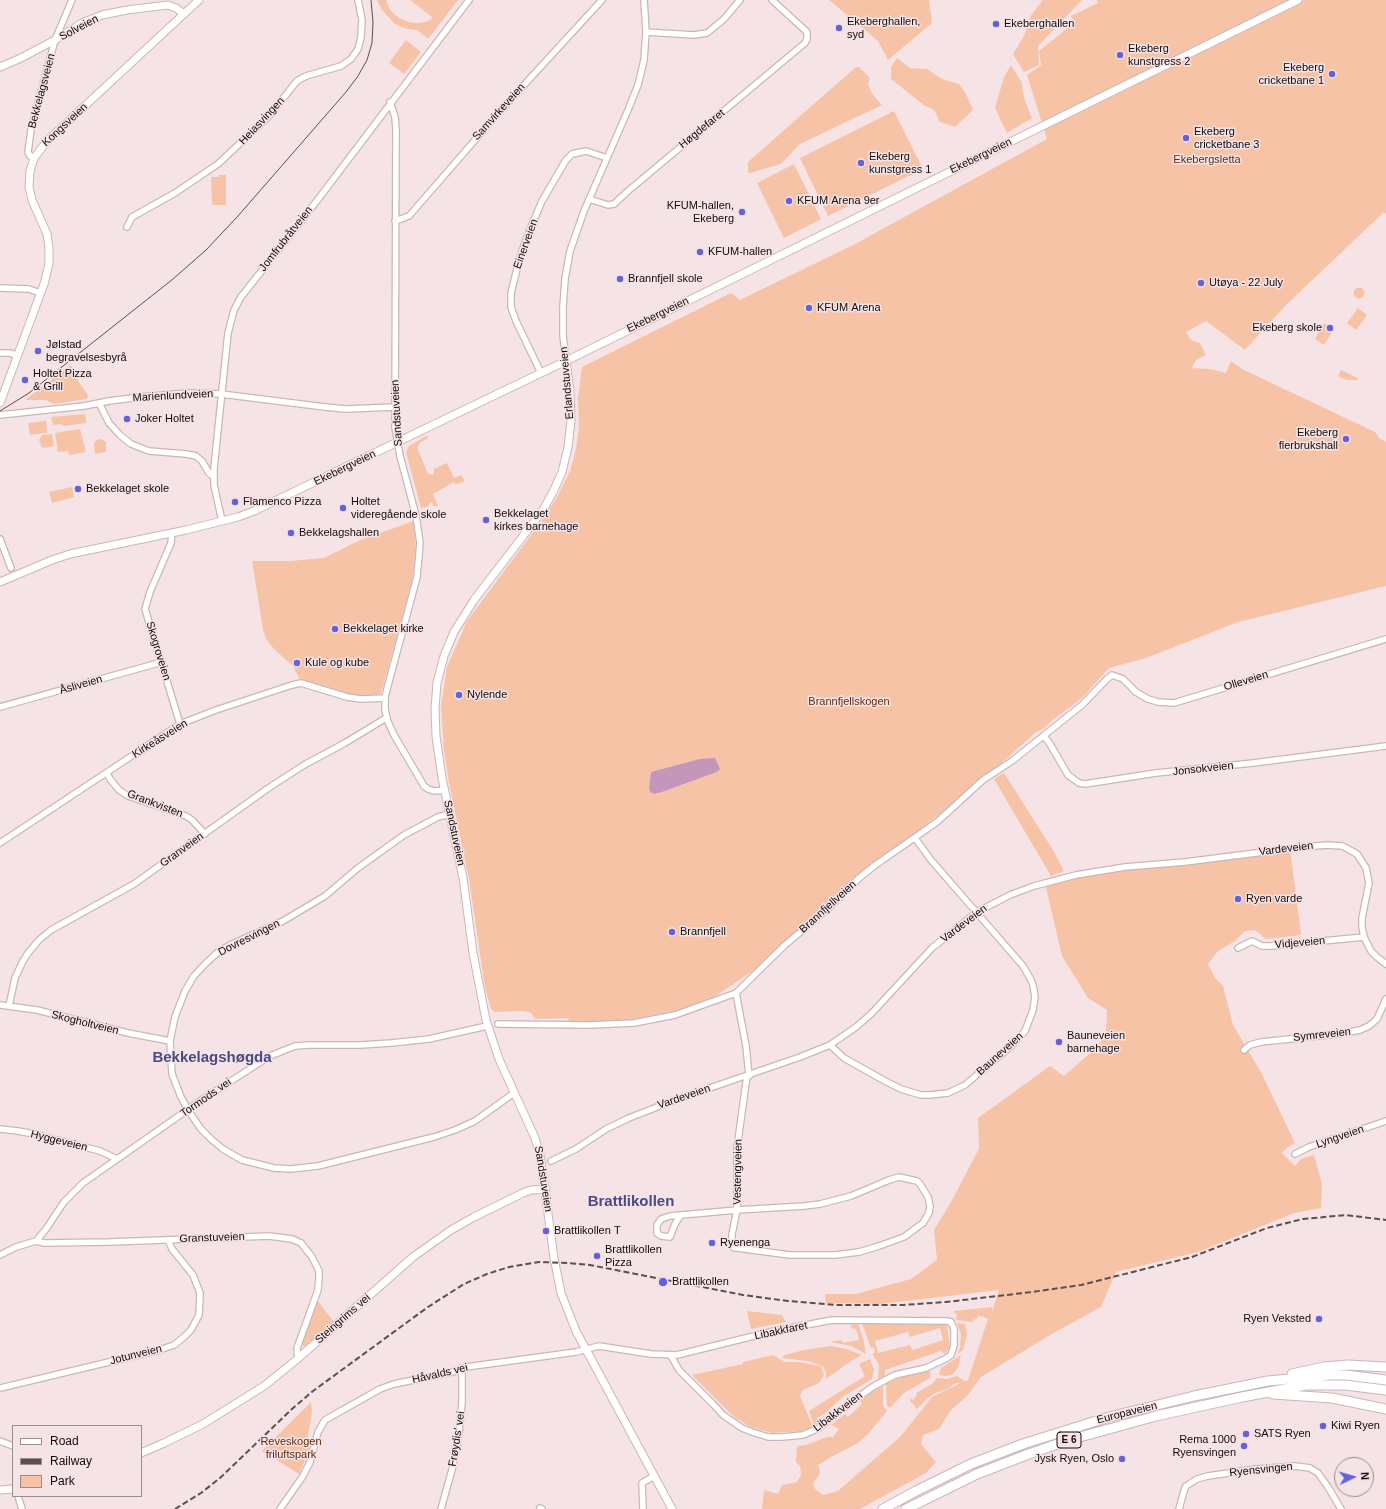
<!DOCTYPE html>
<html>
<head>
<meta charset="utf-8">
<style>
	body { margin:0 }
	#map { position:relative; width:1386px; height:1509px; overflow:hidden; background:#f6e3e5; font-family:Helvetica,sans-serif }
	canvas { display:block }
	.legend { position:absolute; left:12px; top:1425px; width:130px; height:72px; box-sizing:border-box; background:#f6e3e5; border:1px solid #9a8d8e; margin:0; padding:5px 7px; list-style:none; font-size:12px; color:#110b0b }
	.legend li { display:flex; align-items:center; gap:8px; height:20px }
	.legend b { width:20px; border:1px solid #9a8d8e }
	.north { position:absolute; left:1334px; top:1457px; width:40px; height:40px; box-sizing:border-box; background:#f6e3e5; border:1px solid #9a8d8e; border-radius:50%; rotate:85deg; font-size:11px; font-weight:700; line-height:16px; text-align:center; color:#110b0b }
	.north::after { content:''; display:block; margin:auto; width:14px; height:18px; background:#6362db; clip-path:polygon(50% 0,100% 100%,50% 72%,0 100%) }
</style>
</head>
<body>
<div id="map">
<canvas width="1386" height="1509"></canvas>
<ul class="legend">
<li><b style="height:5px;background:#fff"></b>Road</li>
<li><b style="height:5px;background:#5a5050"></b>Railway</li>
<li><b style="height:11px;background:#f7c3a7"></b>Park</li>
</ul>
<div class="north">N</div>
</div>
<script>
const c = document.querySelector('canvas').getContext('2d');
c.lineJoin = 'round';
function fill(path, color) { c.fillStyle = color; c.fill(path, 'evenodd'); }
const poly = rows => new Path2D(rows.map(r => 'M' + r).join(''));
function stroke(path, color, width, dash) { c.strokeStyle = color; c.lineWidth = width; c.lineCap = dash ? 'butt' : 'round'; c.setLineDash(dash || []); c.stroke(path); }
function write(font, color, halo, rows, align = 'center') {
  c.font = font + ' Helvetica,sans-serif'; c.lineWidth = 3; c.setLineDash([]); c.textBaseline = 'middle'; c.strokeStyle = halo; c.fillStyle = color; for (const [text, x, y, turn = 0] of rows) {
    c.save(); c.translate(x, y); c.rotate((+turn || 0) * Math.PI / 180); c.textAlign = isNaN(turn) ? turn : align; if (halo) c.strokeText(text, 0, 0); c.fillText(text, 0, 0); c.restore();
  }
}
fill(poly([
	[377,0,386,0,390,10,399,18,408,22,416,23,426,22,433,18,410,0,458,0,428,39,417,30,407,29,395,24,382,10],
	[829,0,929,0,932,23,888,60,878,41],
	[1043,0,1082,0,1038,46,1039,65,1024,72,1013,54,1024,36,1031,15],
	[1097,0,1386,0,1386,214,1384,212,1286,305,1245,350,1206,321,1186,332,1191,340,1200,343,1206,355,1196,360,1192,368,1210,369,1226,373,1231,361,1242,369,1375,432,1379,438,1386,442,1386,586,1238,622,1146,658,1109,668,1083,697,1073,705,1054,719,1044,728,1036,732,985,778,917,832,774,957,714,997,676,1011,627,1020,568,1022,569,1018,535,1019,531,1013,523,1011,495,1012,491,1009,485,988,469,879,449,783,444,751,441,706,447,667,467,621,543,519,556,499,570,471,576,449,579,427,578,399,582,367,731,293,740,300,855,244,1047,139,1027,75,1041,65,1039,51,1074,23,1071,16,1098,3],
	[709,758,715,758,719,766,717,772,662,792,654,794,650,792,649,788,651,772],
	[406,40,421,52,404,74,389,63],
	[897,58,910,68,927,69,942,79,959,84,966,94,973,110,955,127,940,122,934,110,925,106,891,79,891,67],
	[1011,65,1022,83,1024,98,1032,118,1007,133,995,108,1004,77],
	[856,67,859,67,870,78,868,85,873,95,882,105,800,144,781,164,750,173,748,173,748,162],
	[894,111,923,169,828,216,800,158],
	[794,164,821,219,784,238,757,183],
	[219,175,226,175,226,205,212,205,211,177,219,177],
	'1353.5 293a5.5 5.5 0 1 1 11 0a5.5 5.5 0 1 1-11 0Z',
	[1358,308,1367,315,1356,330,1347,323],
	[1324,323,1334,329,1324,345,1315,339],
	[71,365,79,382,88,395,87,399,54,404,46,400,26,400,26,399],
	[1341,370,1358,378,1357,380,1347,380,1338,376],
	[85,414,86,423,65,426,60,424,53,425,51,417],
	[46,421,47,433,30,435,28,423],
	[80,429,86,452,69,455,68,451,58,452,55,433],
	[52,434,54,446,43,448,41,446,39,440,42,435],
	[428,435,427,439,419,443,419,445,417,447,428,474,434,475,434,469,447,463,454,478,461,475,465,481,459,484,458,483,456,485,454,482,433,494,438,506,434,506,431,502,429,504,428,507,421,508,406,452,409,446],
	[101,439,106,442,106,452,95,454,94,443,97,440],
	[72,487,74,497,52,503,49,492],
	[414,521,416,550,412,582,380,697,338,694,299,678,293,666,274,649,266,639,263,629,252,561,290,561,324,558,358,541],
	[1004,773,1053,850,1064,871,1051,876,994,779],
	[1290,848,1301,935,1266,939,1255,930,1245,931,1235,941,1218,951,1208,964,1215,978,1223,986,1233,1025,1262,1074,1295,1143,1288,1147,1282,1153,1295,1166,1301,1159,1314,1155,1322,1184,1321,1208,1294,1213,1198,1252,1116,1272,1101,1307,1050,1335,981,1377,967,1396,951,1410,939,1429,923,1435,921,1444,936,1462,926,1473,860,1509,762,1509,764,1490,778,1494,782,1485,797,1482,801,1475,800,1466,796,1462,797,1446,806,1445,827,1437,833,1437,839,1429,831,1425,845,1414,848,1417,862,1404,860,1401,872,1392,883,1386,883,1405,887,1411,868,1434,858,1443,833,1456,818,1465,820,1471,818,1477,813,1482,814,1488,823,1495,838,1491,901,1436,932,1397,960,1383,956,1383,947,1389,935,1393,927,1399,917,1409,910,1401,911,1398,913,1400,917,1395,916,1393,932,1384,937,1378,947,1379,957,1376,965,1381,968,1380,988,1319,979,1315,976,1319,973,1320,972,1322,956,1320,957,1314,954,1313,954,1311,992,1307,992,1311,999,1290,880,1304,826,1303,825,1294,856,1294,911,1279,937,1260,934,1230,951,1202,979,1149,978,1118,1050,1066,1064,1076,1096,1048,1106,1034,1107,1010,1088,998,1062,956,1044,879,1081,870],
	[317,1300,334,1322,305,1347,301,1344],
	[747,1311,782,1315,786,1322,751,1329],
	[862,1323,947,1325,950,1347,945,1354,941,1351,885,1370,885,1375,878,1380,879,1365,873,1355,873,1353,875,1353,874,1347,871,1348],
	[940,1328,943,1340,913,1350,910,1345,878,1353,875,1341,908,1332,910,1337],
	[957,1323,965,1324,967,1334,963,1350,957,1354,960,1349,961,1334],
	[858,1324,863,1338,866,1354,851,1346,830,1342,841,1340,843,1343,859,1340,856,1329,851,1328,851,1325],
	[831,1346,846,1349,862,1355,851,1361,826,1379,826,1372,822,1366,808,1361,782,1358,785,1355,804,1350],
	[773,1355,785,1362,798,1362,821,1366,824,1375,819,1383,803,1390,800,1396,813,1427,801,1431,772,1433,751,1427,734,1417,692,1375,743,1364,743,1362],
	[961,1355,958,1368,952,1375,945,1376,939,1375,941,1368],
	[870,1359,874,1369,872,1379,844,1396,824,1414,817,1418,818,1423,814,1426,809,1411,865,1376,859,1364],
	[929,1371,931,1373,930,1378,904,1393,890,1408,887,1406,886,1384,900,1378],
	[311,1402,312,1411,308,1436,310,1444,309,1452,299,1474,262,1451]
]), '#f7c3a7');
fill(poly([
	[712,758,715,758,717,762,720,769,717,772,662,792,654,794,650,792,649,788,651,772,700,759]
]), '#c496b9');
const minor = poly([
	[646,32,694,35,707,33,724,19,740,0],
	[390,102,395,117,396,130,395,427,400,456,416,516,420,543,417,577,387,689,385,698,385,710,388,722,394,735,424,786,428,789,434,791,445,790],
	[34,158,30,156,28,152,31,130,37,107,55,40,72,0],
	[589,199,608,205,614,204,628,191,805,43,807,39,807,32,772,0],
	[395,221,409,216,502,109,602,0],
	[127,227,132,217,175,193,218,164,268,117,297,81,306,76,341,66,351,59,358,49,361,37,362,20,358,0],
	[0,288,29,289,40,293],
	[0,353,9,353,17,355],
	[566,361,563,335,563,307,565,279,570,251,584,211,628,110,638,85,644,60,646,32,644,0],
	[541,373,516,321,511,307,511,293,520,257,529,232,542,201,566,160,572,154,586,151,607,158],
	[99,403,109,423,120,435,131,444,149,451,186,454,196,456,202,461,209,473,214,477],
	[0,415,84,406,109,401,140,397,188,393,221,394,325,407,345,409,395,407],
	[222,521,214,485,214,468,228,333,234,310,241,297,316,202,469,0],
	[172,533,171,543,150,592,145,609,180,724],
	[0,539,11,568],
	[0,707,162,662],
	[1044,736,1050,744,1068,775,1079,783,1085,784,1156,773,1253,763,1386,746],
	[107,773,110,779,119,790,128,796,186,816,192,820,205,834],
	[450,814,438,817,404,835,358,868,325,896,283,921,230,945,217,953,205,964,194,976,185,991,175,1017,170,1041,172,1074,181,1097,188,1110,201,1129,211,1139,223,1149,242,1160,274,1168,291,1169,318,1166,434,1137,455,1130,475,1121,514,1093],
	[0,843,180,724,216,710,292,685,301,683,347,697,361,699,385,698],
	[1238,948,1252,941,1262,946,1271,946,1364,937],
	[736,993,746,1046,749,1076],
	[0,1005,37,1010,128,1033,170,1041],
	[9,1006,15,978,23,961,28,953,39,940,51,930,134,884,267,789,304,765,345,743,386,718],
	[498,1024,590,1025,634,1023,675,1015,736,993,785,945,830,907,858,879,874,866,937,822,983,780,1012,761,1082,705,1107,679,1112,675,1123,679,1136,692,1148,699,1158,702,1174,703,1386,639],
	[830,1045,844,1058,885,1081,901,1089,921,1095,929,1095,948,1093,965,1085,1010,1047,1025,1031,1033,1010,1035,997,1033,985,1030,978,1023,966,931,860,915,838],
	[1244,1050,1250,1045,1261,1042,1338,1034,1360,1030,1369,1026,1377,1019,1386,999],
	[0,1129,18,1131,34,1134,100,1151,117,1159],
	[1295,1154,1309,1147,1386,1121],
	[551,1161,576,1149,606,1129,629,1118,675,1100,800,1057,830,1045,856,1027,871,1014,932,948,977,912,1010,895,1034,886,1076,875,1125,867,1185,862,1303,847,1327,845,1342,846,1348,849,1357,854,1366,868,1369,883,1362,918,1362,927,1364,937,1371,951,1377,957,1386,964],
	[899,1177,917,1181,920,1184,928,1197,930,1206,929,1213,923,1223,904,1237,879,1246,859,1252,835,1255,790,1255,737,1248,734,1248,732,1244,732,1234,737,1210,804,1206,820,1204,851,1196,889,1180,899,1177],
	[680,1216,675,1224,670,1237,661,1236,657,1233,657,1225,661,1219,670,1216,737,1210,737,1148,747,1076],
	[36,1241,46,1229,64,1202,83,1183,203,1099,270,1056,295,1046,308,1045,361,1045,391,1043,429,1039,487,1026],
	[0,1255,16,1247,36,1241,44,1243,110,1242,269,1236,292,1239,301,1243,312,1257,319,1271,319,1277,318,1290,297,1348,298,1359],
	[0,1388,159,1350,174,1345,184,1337,191,1330,199,1315,200,1293,193,1275,172,1249,168,1240],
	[0,1441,13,1446],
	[18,1496,22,1509],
	[540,1508,542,1509],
	[280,1509,303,1476,310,1462,318,1432,325,1420,380,1389,394,1384,457,1371,466,1367,576,1352,599,1346,651,1354,677,1355,774,1331,832,1320,947,1321,951,1322,954,1329,954,1345,951,1355,947,1358,926,1368,895,1375,874,1386,847,1405,819,1428,803,1435,782,1437,768,1437,752,1432,742,1428,723,1415,713,1404,679,1370,671,1356],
	[441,1509,453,1466,459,1433,462,1403,462,1368],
	[643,1509,642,1483,654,1476],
	[1179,1509,1184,1491,1186,1486,1197,1479,1208,1476,1256,1469,1295,1466,1310,1468,1318,1473,1328,1487,1341,1509]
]);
const tertiary = poly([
	[0,67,21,58,55,40,82,23,102,15,127,10,168,5,176,8,184,14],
	[566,361,570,391,571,421,568,447,562,472,553,492,543,510,474,600,454,632,444,656,437,683,435,708,436,736,442,778,463,878,473,953,486,1020,499,1059,535,1138,540,1155,554,1258,561,1293,576,1331,672,1509],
	[0,582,52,560,70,554,186,530,238,517,254,511,566,361,1298,0],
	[141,1453,164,1443,203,1424,264,1386,295,1361,413,1257,451,1230,474,1217,523,1193,531,1190,546,1189],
	[0,1490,13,1489]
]);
const secondary = poly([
	[0,403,44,284,49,264,49,248,47,234,32,200,29,187,30,171,34,158,47,141,199,0]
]);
const trunk = poly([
	[1292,1374,1324,1367,1348,1365,1386,1367],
	[1273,1394,1332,1398,1386,1409],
	[883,1509,916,1491,971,1464,1023,1444,1109,1417,1194,1396,1268,1381,1330,1375,1346,1375,1386,1380],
	[906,1509,977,1474,1026,1455,1069,1440,1156,1416,1242,1397,1306,1385,1345,1385,1386,1390]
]);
stroke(minor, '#c9b7b8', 8);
stroke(tertiary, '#c9b7b8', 9);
stroke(secondary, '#c9b7b8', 9);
stroke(trunk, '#c9b7b8', 11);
stroke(minor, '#fff', 5.5);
stroke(tertiary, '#fff', 7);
stroke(secondary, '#fff', 7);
stroke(trunk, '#fff', 9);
stroke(poly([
	[0,411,29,393,173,279,206,250,238,216,346,92,358,76,367,60,372,43,373,22,371,0]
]), '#5a5050', 1);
stroke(poly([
	[175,1509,201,1493,220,1478,292,1409,313,1391,428,1307,464,1284,487,1274,509,1267,539,1262,568,1263,590,1265,743,1295,788,1301,836,1305,903,1305,946,1302,1032,1292,1081,1285,1192,1257,1267,1228,1303,1219,1346,1215,1386,1220]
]), '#5a5050', 2, [6, 3]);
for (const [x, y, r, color] of [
	[996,24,4,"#6362db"],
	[839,28,4,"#6362db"],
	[1120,55,4,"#6362db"],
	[1332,74,4,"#6362db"],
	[1186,138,4,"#6362db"],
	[861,163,4,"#6362db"],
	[789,201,4,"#6362db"],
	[742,212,4,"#6362db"],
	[700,252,4,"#6362db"],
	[620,279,4,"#6362db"],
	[1201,283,4,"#6362db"],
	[809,308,4,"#6362db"],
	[1330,328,4,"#6362db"],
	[38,351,4,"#6362db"],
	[25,380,4,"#6362db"],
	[127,419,4,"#6362db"],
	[1346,439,4,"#6362db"],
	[78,489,4,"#6362db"],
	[235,502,4,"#6362db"],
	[343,508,4,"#6362db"],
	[486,520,4,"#6362db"],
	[291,533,4,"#6362db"],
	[335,629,4,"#6362db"],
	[297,663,4,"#6362db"],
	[459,695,4,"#6362db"],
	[1238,899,4,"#6362db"],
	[672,932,4,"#6362db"],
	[1059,1042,4,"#6362db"],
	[546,1231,4,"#6362db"],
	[712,1243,4,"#6362db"],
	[597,1256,4,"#6362db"],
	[663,1282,5,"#6362db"],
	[1319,1319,4,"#6362db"],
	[1323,1426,4,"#6362db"],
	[1246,1434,4,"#6362db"],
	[1244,1446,4,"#6362db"],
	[1122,1459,4,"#6362db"]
]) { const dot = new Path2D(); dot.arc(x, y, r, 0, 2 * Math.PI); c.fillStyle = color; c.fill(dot); stroke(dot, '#f6e3e5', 1.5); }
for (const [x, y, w] of [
	[1069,1440,24]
]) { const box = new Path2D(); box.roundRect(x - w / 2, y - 8, w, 16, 3); c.fillStyle = '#f6e3e5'; c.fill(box); stroke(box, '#110b0b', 1); }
write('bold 10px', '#110b0b', null, [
	["E 6",1069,1440]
]);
write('11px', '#110b0b', '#f6e3e5', [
	["Ekeberghallen,",847,22],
	["syd",847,35],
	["Ekeberghallen",1004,24],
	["Ekeberg",1128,49],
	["kunstgress 2",1128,62],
	["Ekeberg",1324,68,"right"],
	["cricketbane 1",1324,81,"right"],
	["Ekeberg",1194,132],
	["cricketbane 3",1194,145],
	["Ekeberg",869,157],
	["kunstgress 1",869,170],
	["KFUM Arena 9er",797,201],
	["KFUM-hallen,",734,206,"right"],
	["Ekeberg",734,219,"right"],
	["KFUM-hallen",708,252],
	["Brannfjell skole",628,279],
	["Utøya - 22 July",1209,283],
	["KFUM Arena",817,308],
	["Ekeberg skole",1322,328,"right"],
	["Jølstad",46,345],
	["begravelsesbyrå",46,358],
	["Holtet Pizza",33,374],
	["& Grill",33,387],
	["Joker Holtet",135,419],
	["Ekeberg",1338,433,"right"],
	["flerbrukshall",1338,446,"right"],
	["Bekkelaget skole",86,489],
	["Flamenco Pizza",243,502],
	["Holtet",351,502],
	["videregående skole",351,515],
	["Bekkelaget",494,514],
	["kirkes barnehage",494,527],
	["Bekkelagshallen",299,533],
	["Bekkelaget kirke",343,629],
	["Kule og kube",305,663],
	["Nylende",467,695],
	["Ryen varde",1246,899],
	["Brannfjell",680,932],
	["Bauneveien",1067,1036],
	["barnehage",1067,1049],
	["Brattlikollen T",554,1231],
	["Ryenenga",720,1243],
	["Brattlikollen",605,1250],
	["Pizza",605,1263],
	["Brattlikollen",672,1282],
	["Ryen Veksted",1311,1319,"right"],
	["Kiwi Ryen",1331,1426],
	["SATS Ryen",1254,1434],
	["Rema 1000",1236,1440,"right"],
	["Ryensvingen",1236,1453,"right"],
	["Jysk Ryen, Oslo",1114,1459,"right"]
], 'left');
write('11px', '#110b0b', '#f6e3e5', [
	["Solveien",79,28,-28],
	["Bekkelagsveien",42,91,-75],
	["Samvirkeveien",499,112,-48],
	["Heiasvingen",262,121,-47],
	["Kongsveien",65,125,-43],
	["Høgdefaret",702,129,-39],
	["Ekebergveien",981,156,-26],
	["Jomfrubråtveien",286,239,-52],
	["Einerveien",526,244,-70],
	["Ekebergveien",658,315,-26],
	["Erlandstuveien",567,383,-95],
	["Marienlundveien",173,396,-3],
	["Sandstuveien",397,413,-93],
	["Ekebergveien",345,468,-26],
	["Skogroveien",158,651,73],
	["Olleveien",1246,681,-17],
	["Åsliveien",81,685,-16],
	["Kirkeåsveien",160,739,-32],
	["Jonsokveien",1203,769,-6],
	["Grankvisten",155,804,21],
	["Sandstuveien",454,833,78],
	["Vardeveien",1286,849,-7],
	["Granveien",182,850,-36],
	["Brannfjellveien",828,907,-42],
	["Vardeveien",964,924,-37],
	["Dovresvingen",249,938,-27],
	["Vidjeveien",1300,943,-5],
	["Skogholtveien",85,1023,14],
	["Symreveien",1322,1035,-6],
	["Bauneveien",1000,1054,-42],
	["Vardeveien",684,1097,-19],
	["Tormods vei",206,1098,-35],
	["Lyngveien",1340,1137,-19],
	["Hyggeveien",59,1141,14],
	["Vestengveien",738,1172,-89],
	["Sandstuveien",543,1179,81],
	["Granstuveien",212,1238,-2],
	["Steingrims vei",343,1319,-41],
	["Libakkfaret",781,1331,-12],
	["Jotunveien",136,1355,-14],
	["Håvalds vei",440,1374,-13],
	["Libakkveien",838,1412,-37],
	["Europaveien",1127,1413,-14],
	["Frøydis' vei",457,1439,-81],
	["Ryensvingen",1261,1470,-6]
]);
write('11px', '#5e2d0e', '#f6e3e5', [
	["Ekebergsletta",1207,160],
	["Brannfjellskogen",849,702],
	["Reveskogen",291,1442],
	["friluftspark",291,1455]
]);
write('bold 15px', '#474b88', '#f6e3e5', [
	["Bekkelagshøgda",212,1058],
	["Brattlikollen",631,1202]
]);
</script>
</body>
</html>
